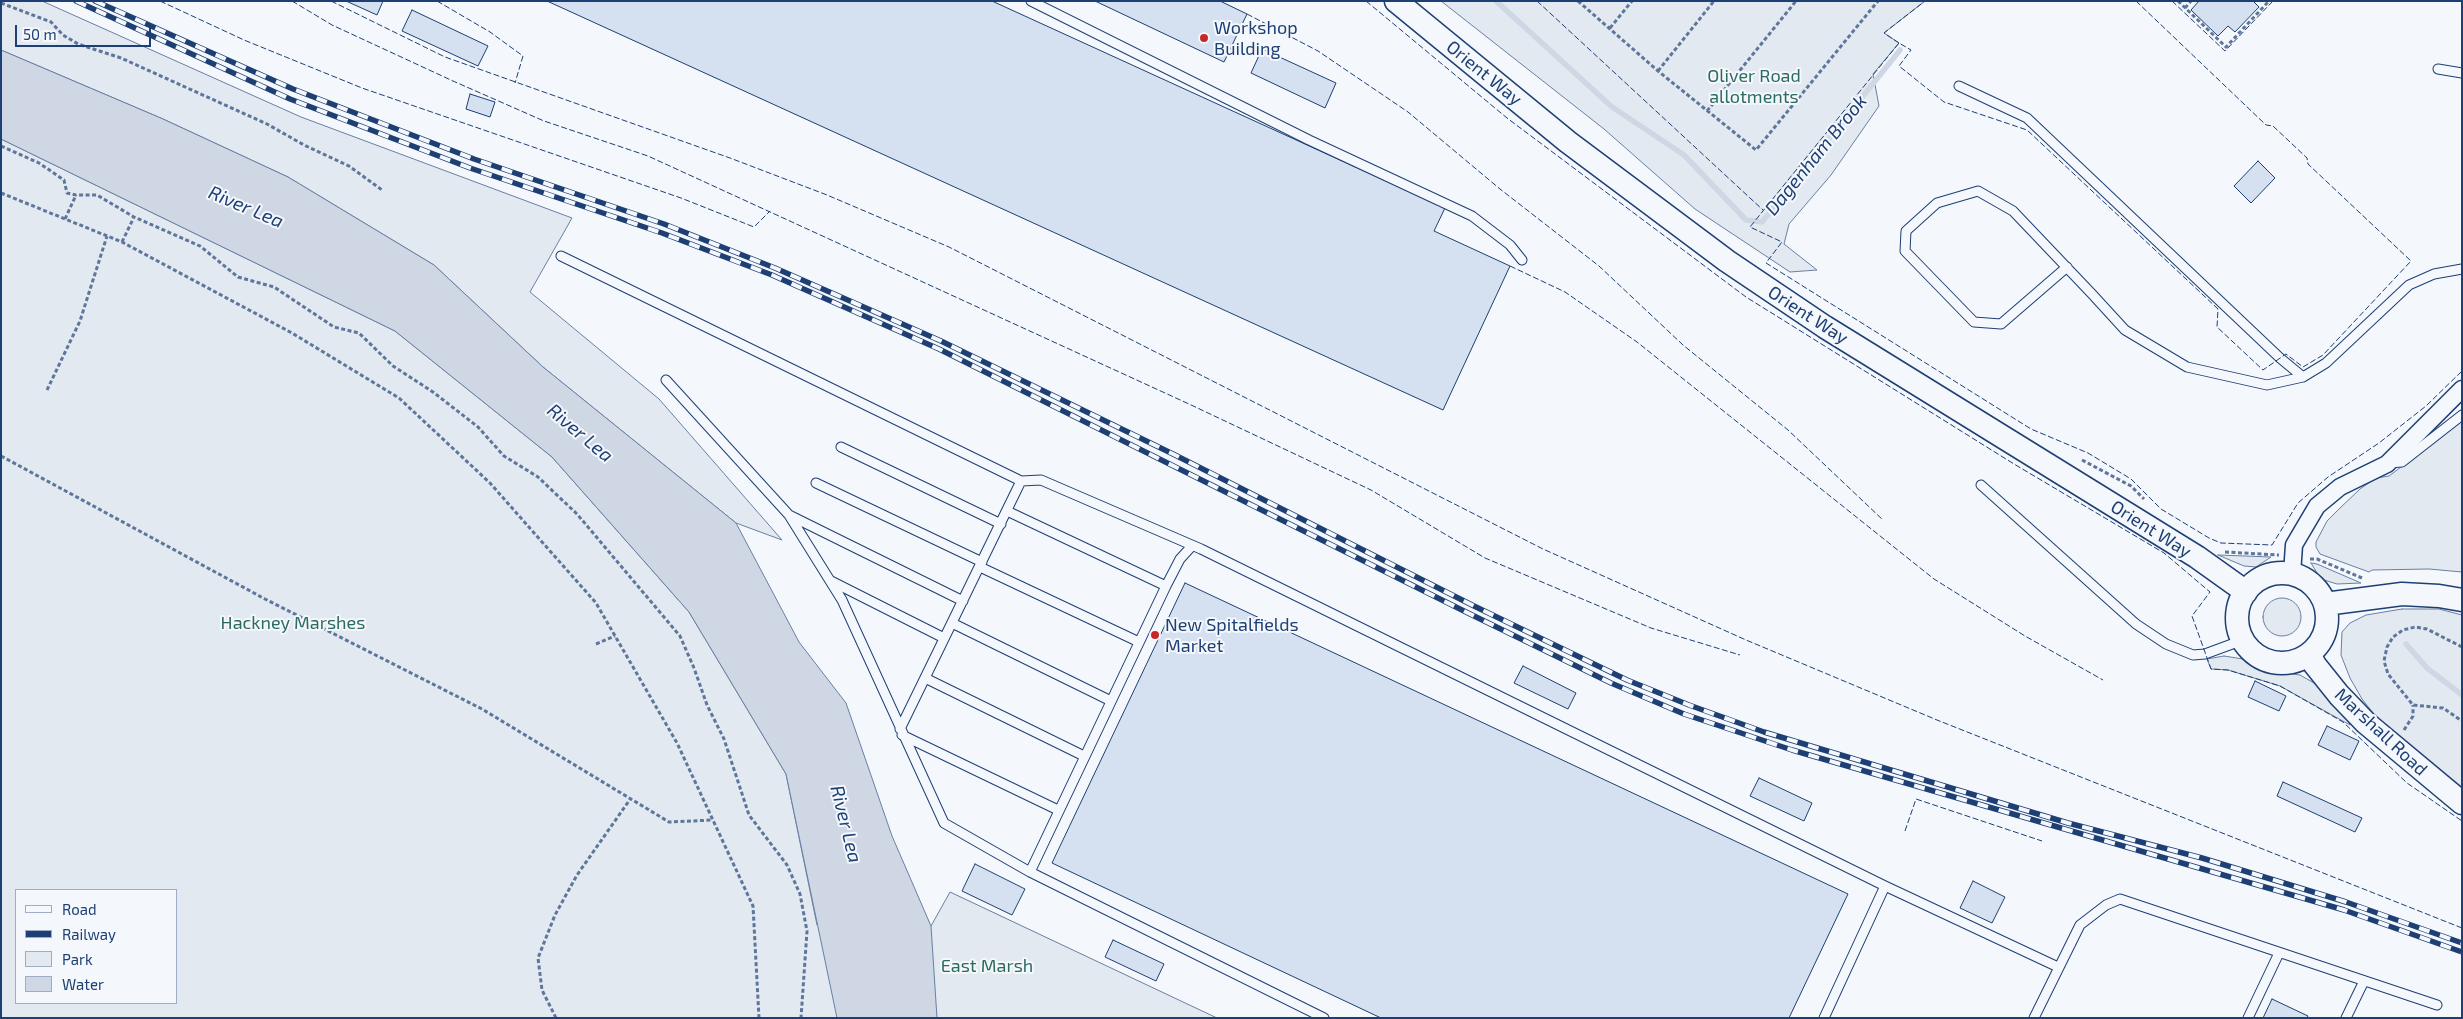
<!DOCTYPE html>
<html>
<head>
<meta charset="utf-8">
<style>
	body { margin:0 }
	#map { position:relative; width:2463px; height:1019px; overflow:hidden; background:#f4f7fb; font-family:"Exo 2",sans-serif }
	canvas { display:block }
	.frame { position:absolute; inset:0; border:2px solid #1d3f73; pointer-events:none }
	.legend { position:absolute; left:15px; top:889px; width:162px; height:115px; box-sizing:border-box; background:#f4f7fb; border:1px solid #9eadc5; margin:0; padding:6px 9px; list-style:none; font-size:15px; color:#1d3f73 }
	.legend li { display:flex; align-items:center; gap:10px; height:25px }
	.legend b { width:25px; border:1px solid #9eadc5 }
	.scale { position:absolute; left:15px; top:25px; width:136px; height:22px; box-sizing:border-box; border:2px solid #1d3f73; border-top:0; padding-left:6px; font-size:15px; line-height:18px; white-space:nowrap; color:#1d3f73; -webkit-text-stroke:4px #f4f7fb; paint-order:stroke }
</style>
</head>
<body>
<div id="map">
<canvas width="2463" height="1019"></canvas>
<div class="frame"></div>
<ul class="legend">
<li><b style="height:6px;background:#f4f7fb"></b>Road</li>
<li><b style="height:6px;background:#1d3f73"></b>Railway</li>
<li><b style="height:14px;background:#e3e9f0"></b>Park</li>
<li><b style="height:14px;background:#cfd7e4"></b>Water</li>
</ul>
<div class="scale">50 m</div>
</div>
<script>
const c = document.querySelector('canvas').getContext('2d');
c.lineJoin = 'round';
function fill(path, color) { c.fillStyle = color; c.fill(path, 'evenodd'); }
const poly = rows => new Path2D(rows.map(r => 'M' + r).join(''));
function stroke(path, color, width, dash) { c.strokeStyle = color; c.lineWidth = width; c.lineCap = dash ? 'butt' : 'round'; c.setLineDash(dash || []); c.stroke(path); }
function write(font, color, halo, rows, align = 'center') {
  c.font = font + ' "Exo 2",sans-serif'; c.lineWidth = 4; c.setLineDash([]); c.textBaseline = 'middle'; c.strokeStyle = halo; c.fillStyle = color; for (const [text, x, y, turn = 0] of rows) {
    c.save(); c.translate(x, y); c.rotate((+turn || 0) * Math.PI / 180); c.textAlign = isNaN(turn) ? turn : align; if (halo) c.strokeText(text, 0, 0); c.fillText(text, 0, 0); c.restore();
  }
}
const green = poly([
	[1,1,42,1,301,117,572,218,530,292,659,399,782,540,736,523,543,367,434,265,288,177,163,119,1,50,1,1],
	[1441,1,1925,1,1884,33,1899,43,1873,74,1879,106,1831,175,1789,224,1784,244,1817,270,1790,272,1695,209,1604,129,1441,1],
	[1,139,395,331,552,457,689,612,786,774,817,925,931,926,950,892,1217,1018,1,1018,1,139],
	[16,890,176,890,176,1003,16,1003,16,890],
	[2462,421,2462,572,2429,569,2372,570,2369,572,2320,554,2316,547,2316,542,2327,521,2339,509,2360,489,2376,478,2389,476,2462,421],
	[2218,555,2271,557,2256,567,2244,566,2218,555],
	[2311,563,2317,564,2361,583,2337,584,2324,580,2317,573,2311,563],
	'2263 617a19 19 0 1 1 38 0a19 19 0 1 1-38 0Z',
	[2402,609,2439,609,2462,615,2462,790,2377,718,2362,699,2350,678,2341,655,2342,632,2350,623,2366,615,2402,609],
	[2224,656,2243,659,2258,669,2300,675,2314,683,2329,696,2345,714,2350,725,2280,686,2228,670,2211,669,2207,659,2224,656]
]);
fill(green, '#e3e9f0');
stroke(green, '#687fa3', 1);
const water = poly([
	[1,50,163,119,288,177,434,265,543,367,736,523,799,642,846,703,892,836,931,926,937,1018,837,1018,786,774,689,612,552,457,395,331,1,139,1,50]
]);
fill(water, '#cfd7e4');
stroke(water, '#687fa3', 1);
stroke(poly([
	[1496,1,1612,107,1684,155,1746,220,1762,222,1900,50],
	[2406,644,2427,668,2462,695]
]), '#cfd7e4', 5.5);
const building = poly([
	[346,1,383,1,377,15,346,1],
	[547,1,992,1,1445,208,1434,231,1510,266,1443,410,547,1],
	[1095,1,1220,1,1247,14,1224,62,1095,1],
	[2199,1,2253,1,2259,7,2235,32,2228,26,2218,36,2191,10,2199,1],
	[412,10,488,46,478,66,402,31,412,10],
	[1262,49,1336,83,1325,108,1251,73,1262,49],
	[470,94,495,102,490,117,466,109,470,94],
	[2258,161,2275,178,2251,203,2234,186,2258,161],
	[1185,583,1848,894,1789,1018,1381,1018,1052,863,1185,583],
	[1523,666,1576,693,1568,709,1514,683,1523,666],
	[2255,681,2286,696,2279,711,2248,697,2255,681],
	[2327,726,2359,741,2350,760,2318,745,2327,726],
	[1759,778,1812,803,1804,821,1750,796,1759,778],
	[2283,782,2362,818,2355,832,2277,796,2283,782],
	[975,864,1025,889,1012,915,962,891,975,864],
	[1973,881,2005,897,1992,923,1960,908,1973,881],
	[1113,940,1164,964,1156,981,1105,957,1113,940],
	[2272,999,2308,1016,2307,1018,2263,1018,2272,999]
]);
fill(building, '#d5e0f0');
stroke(building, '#1d3f73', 1);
const lane = poly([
	[1031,1,1309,140,1472,216,1510,245,1522,260],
	[2438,69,2462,73],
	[1959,86,2027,118,2280,358,2303,377,2326,363,2409,285,2434,274,2462,269],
	[561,256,1021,481,1041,480,1201,549,1885,886,2058,967],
	[2067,267,2001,324,1974,322,1905,251,1906,231,1937,203,1978,191,2013,211,2092,294,2125,330,2187,367,2267,385,2303,377],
	[666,380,789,515,842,600,944,823,1030,872,1324,1018],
	[841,447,1001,524],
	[2389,463,2402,462,2462,415],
	[816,483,982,562],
	[1981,485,2136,624,2166,644,2193,655,2205,654,2243,640],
	[1007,511,1166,586],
	[789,515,963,601],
	[980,567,1139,642],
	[831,581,944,638],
	[952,623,1111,701],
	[925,678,1084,756],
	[900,729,1021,481],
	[902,735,1058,810],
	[1030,872,1166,586,1180,559,1191,547],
	[1824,1018,1885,886],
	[2034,1018,2080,925,2106,905,2120,899,2437,1005],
	[2248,1018,2279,953],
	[2346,1018,2364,981]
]);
const street = poly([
	[2292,574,2294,545,2317,506,2340,487,2387,464,2462,389]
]);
const secondary = poly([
	[1396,1,1568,142,1727,261,1825,327,2197,557,2246,592],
	'2237 618a45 45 0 1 1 90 0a45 45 0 1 1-90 0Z',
	[2325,604,2402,594,2439,596,2462,600],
	[2309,654,2315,665,2339,695,2366,723,2462,803]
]);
stroke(lane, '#1d3f73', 11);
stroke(street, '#1d3f73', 19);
stroke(secondary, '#1d3f73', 25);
stroke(poly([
	[1578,1,1658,71,1756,150,1878,1],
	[2178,1,2226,47,2269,1],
	[1,3,51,22,63,35,78,44,121,58,267,124,304,145,349,166,382,190],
	[2185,8,2191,1],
	[1610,28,1632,1],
	[1658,71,1714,1],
	[1707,111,1796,1],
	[1,146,39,163,64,180,67,193,76,195,97,195,134,217,200,246,238,277,274,287,334,327,359,333,393,366,433,392,478,427,504,456,538,477,577,514,680,636,694,668,707,705,724,739,749,815,787,865,800,894,807,931,801,1018],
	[1,193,122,242,292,333,399,398,490,483,596,603,677,743,753,906,759,1018],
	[65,219,76,195],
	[122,242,134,217],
	[47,390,80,321,107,236],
	[1,456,265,599,482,709,669,822,713,820],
	[2082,460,2131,486,2144,499],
	[2225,552,2279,555],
	[2310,559,2317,559,2362,578],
	[596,644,615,636],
	[2462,647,2427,629,2415,627,2403,630,2393,637,2387,647,2384,661,2388,674,2413,705,2443,708,2462,721],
	[2404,730,2413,716,2413,705],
	[556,1018,542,990,538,958,555,915,577,875,631,798]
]), '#5e769c', 3, [4, 2.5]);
stroke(lane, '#f4f7fb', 9);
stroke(street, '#f4f7fb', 16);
stroke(secondary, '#f4f7fb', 22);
const rail = poly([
	[76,1,290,99,470,168,662,233,772,275,939,349,1470,614,1611,683,1684,714,1792,750,2344,910,2462,952],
	[95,1,293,89,474,159,664,224,775,268,941,341,1173,454,1474,606,1627,680,1689,705,1764,732,2068,823,2202,858,2346,902,2462,943]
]);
stroke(rail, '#1d3f73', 5.5);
stroke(rail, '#f4f7fb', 4, [11]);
stroke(poly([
	[160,1,244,40,362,88,681,198,754,227,770,211],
	[292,1,332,25,453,81,544,121,648,156,1189,404,1371,490,1485,558,1651,628,1740,655],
	[331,1,445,57,730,158,827,195,949,247,1543,549,1746,640,1937,720,2462,928],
	[437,1,490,32,523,56,515,83],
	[1366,1,1507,118,1746,297,2014,464,2164,553,2210,592,2192,616,2211,669,2228,670,2280,686,2343,722,2407,783,2462,821],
	[1537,1,1763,210],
	[2136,1,2266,125,2273,126,2307,158,2308,164,2411,261,2323,355,2303,367,2286,354,2263,370,2217,327,2218,309,2027,130,1944,102,1899,66,1911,50,1899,43,1750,227,1782,242,1766,263,2031,429,2088,453,2131,479,2161,509,2209,538,2221,543,2272,545,2298,503,2328,477,2379,443,2426,406,2462,371],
	[2172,1,2225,51,2273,1],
	[1247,14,1318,51,1408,112,1500,189,1599,266,1683,345,1788,430,1883,520],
	[1899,43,1884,33,1925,1],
	[1510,266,1565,292,1637,342,1934,579,2025,636,2103,680],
	[1905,831,1916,799,2042,841]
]), '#1d3f73', 1, [6, 2.5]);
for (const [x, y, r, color] of [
	[1204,38,5,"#c62828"],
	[1155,635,5,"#c62828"]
]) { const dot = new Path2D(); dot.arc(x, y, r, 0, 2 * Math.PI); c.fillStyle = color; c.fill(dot); stroke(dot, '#f4f7fb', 2); }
write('18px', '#1d3f73', '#f4f7fb', [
	["Workshop",1214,28],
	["Building",1214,49],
	["New Spitalfields",1165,625],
	["Market",1165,646]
], 'left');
write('18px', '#1d3f73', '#f4f7fb', [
	["Orient Way",1484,73,39],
	["Orient Way",1808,315,33],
	["Orient Way",2151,529,32],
	["Marshall Road",2381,732,43]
]);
write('18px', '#2c6c60', '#f4f7fb', [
	["Oliver Road",1754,76],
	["allotments",1754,97],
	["Hackney Marshes",293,623],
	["East Marsh",987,966]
]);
write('italic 19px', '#1d3f73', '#f4f7fb', [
	["Dagenham Brook",1816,155,-51],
	["River Lea",246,207,23],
	["River Lea",580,433,40],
	["River Lea",846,824,76]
]);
</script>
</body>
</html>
